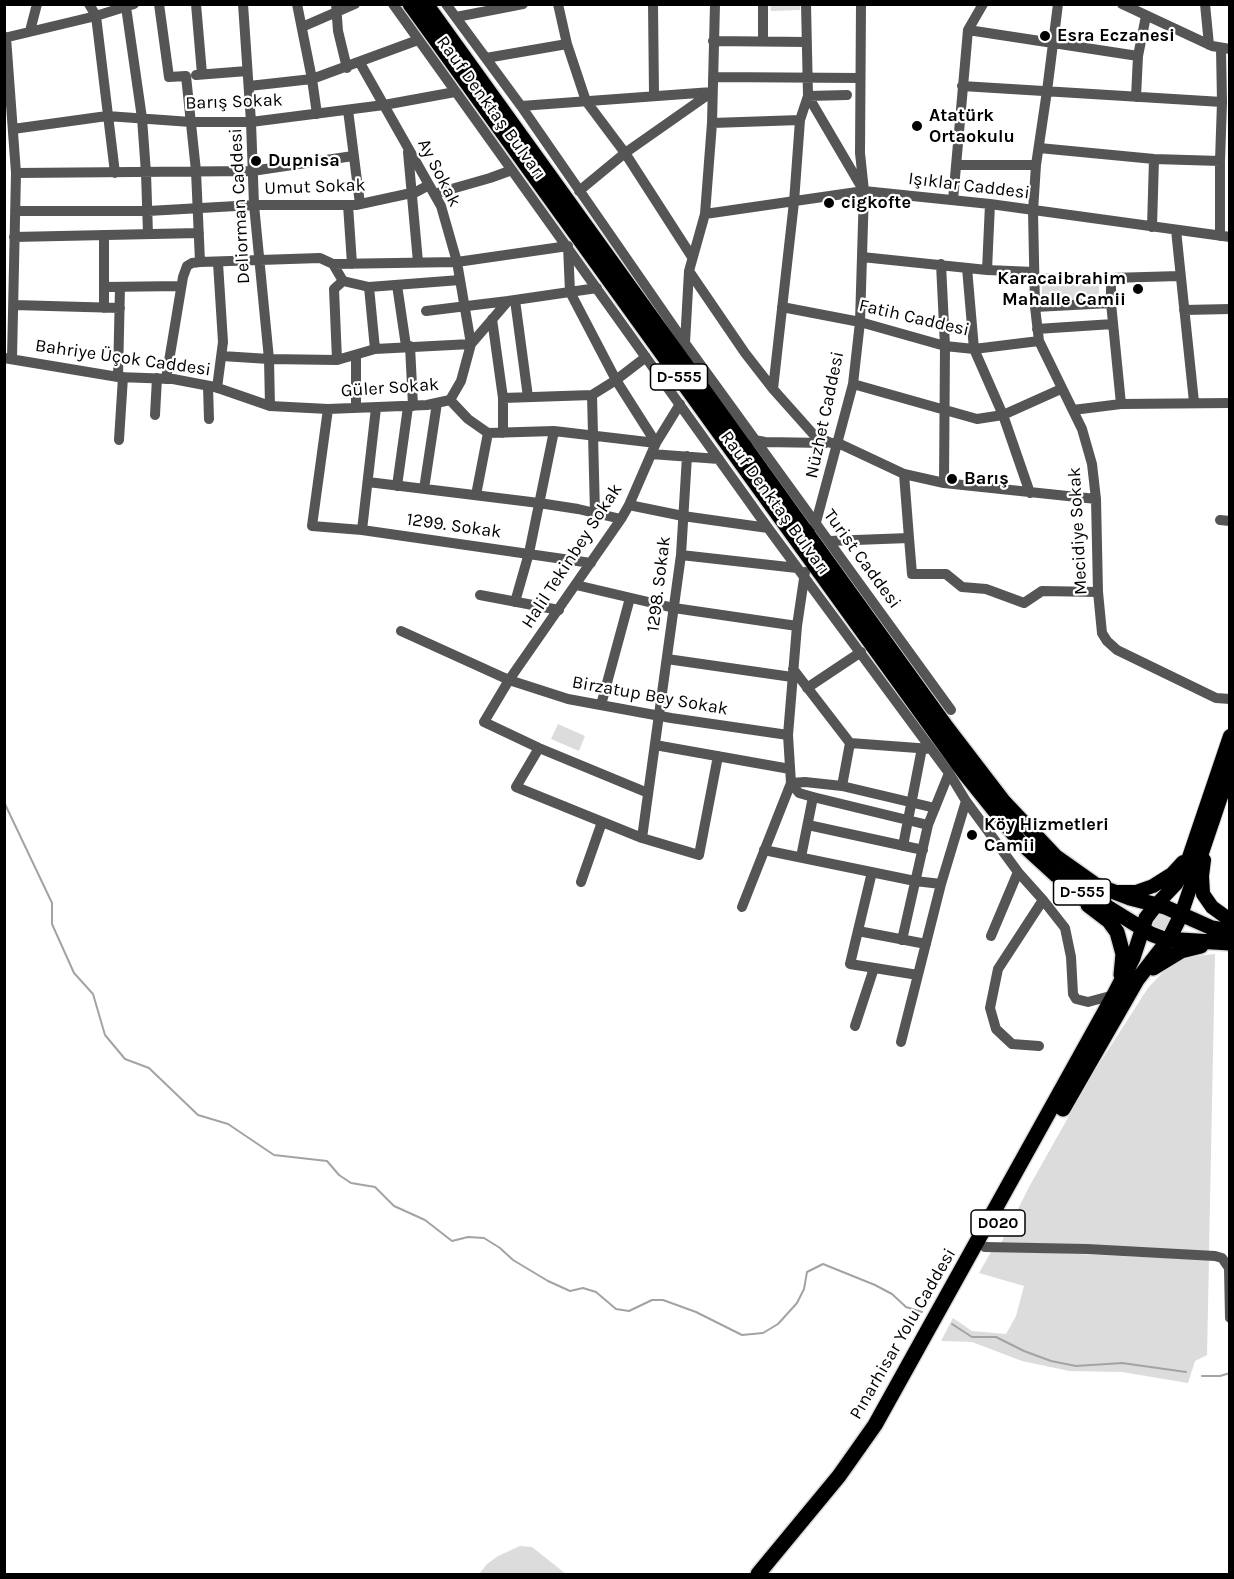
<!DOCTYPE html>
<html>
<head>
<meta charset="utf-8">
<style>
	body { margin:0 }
	#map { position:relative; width:1234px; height:1579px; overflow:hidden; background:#fff; font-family:Karla,sans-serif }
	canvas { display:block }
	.frame { position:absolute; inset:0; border:6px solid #000; pointer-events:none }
</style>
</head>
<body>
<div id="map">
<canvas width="1234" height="1579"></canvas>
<div class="frame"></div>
</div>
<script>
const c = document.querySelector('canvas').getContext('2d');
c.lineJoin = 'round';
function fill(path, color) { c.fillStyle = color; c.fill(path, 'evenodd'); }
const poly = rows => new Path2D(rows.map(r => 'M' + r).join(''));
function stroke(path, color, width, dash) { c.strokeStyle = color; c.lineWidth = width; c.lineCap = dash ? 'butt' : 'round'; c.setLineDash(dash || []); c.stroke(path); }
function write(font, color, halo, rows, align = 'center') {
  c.font = font + ' Karla,sans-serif'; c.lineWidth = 4.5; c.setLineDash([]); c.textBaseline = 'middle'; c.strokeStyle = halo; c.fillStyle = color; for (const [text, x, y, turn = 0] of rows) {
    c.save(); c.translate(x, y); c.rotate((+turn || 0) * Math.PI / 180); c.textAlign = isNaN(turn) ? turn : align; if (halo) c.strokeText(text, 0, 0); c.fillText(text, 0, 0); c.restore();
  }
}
fill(poly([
	[770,5,800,5,800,10,771,11],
	[1042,273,1099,273,1099,300,1042,301],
	[558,724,585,736,579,751,551,739],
	[1157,911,1173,917,1165,933,1151,927,1150,920],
	[1215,954,1209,1251,1001,1243,1029,1187,1092,1075,1148,988,1165,970,1186,957],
	[992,1250,1209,1260,1207,1355,1195,1361,1188,1383,1122,1372,1069,1371,1022,1361,972,1342,941,1341,953,1318,972,1331,1006,1334,1016,1316,1024,1286,979,1273],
	[520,1546,532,1547,566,1574,479,1574,487,1564,498,1556]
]), '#dcdcdc');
stroke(poly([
	[4,802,52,903,52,924,74,973,93,994,105,1035,125,1059,149,1068,198,1115,228,1124,274,1155,327,1161,339,1175,351,1183,375,1187,394,1206,425,1220,452,1241,468,1237,484,1238,500,1248,513,1260,548,1281,570,1291,583,1288,596,1292,616,1309,629,1311,652,1300,663,1300,696,1312,742,1335,763,1333,778,1324,797,1303,804,1289,807,1272,823,1264,875,1285,892,1294,906,1307,922,1312],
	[952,1324,972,1337,996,1337,1024,1351,1051,1361,1076,1366,1122,1363,1186,1372],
	[1202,1376,1220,1376,1230,1373]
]), '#a3a3a3', 2);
const major = poly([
	[1204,860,1202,876,1203,894,1212,907,1230,920],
	[1119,892,1136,892,1153,886,1172,874,1183,862],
	[1156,905,1176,884,1186,866,1230,736],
	[1181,915,1230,770]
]);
const highway = poly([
	[410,4,966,775,1020,842,1056,875,1151,934,1164,939,1230,943],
	[426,4,945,725,1004,802,1055,856,1096,885,1130,898,1165,907,1212,928,1230,931],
	[1088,905,1109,921,1117,932,1123,954,1121,975],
	[1153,968,1181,951,1201,946],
	[1063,1109,1137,980,1169,939,1181,915],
	[758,1574,839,1476,875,1425,1114,995,1133,958,1146,918,1156,905]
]);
stroke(major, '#dbdbdb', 16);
stroke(highway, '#dbdbdb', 18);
stroke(poly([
	[89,4,96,16,115,173],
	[159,4,169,77,186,76,196,171,200,262,320,258,333,264,343,281,369,287,460,280],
	[196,4,202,74],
	[243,4,251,122,254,205,269,359,270,406],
	[297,4,312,79,317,114],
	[336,4,338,31,347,68],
	[393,4,768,528,949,773,966,801,1018,872,1043,900,1065,928,1071,957,1073,994,1076,999,1088,1002,1114,995],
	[446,4,521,106,685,343,951,710],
	[558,4,567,44,586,101,625,153,692,257],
	[653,4,654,95],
	[763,4,763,41],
	[806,4,808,96,862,188],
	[1058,4,1047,91,1036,165,1033,211,1035,307,1039,341,1082,429,1092,464,1096,499,1098,592,1102,633,1107,641,1117,650,1216,698,1230,699],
	[1122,4,1212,46,1230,49],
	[1205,4,1209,45],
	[126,7,142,118,146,173,148,234],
	[456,17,523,4],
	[302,27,355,4],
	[968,30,1138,56],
	[30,31,37,4],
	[6,37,16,173,12,359],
	[4,38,96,16,134,4],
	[713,41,806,42],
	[486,58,567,44],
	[196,75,247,71],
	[713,77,860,78],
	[249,86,312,79,418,40],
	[962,86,1222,102],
	[1136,97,1138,56,1146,16],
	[521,106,712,92],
	[348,110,360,204],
	[800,120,808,96,847,95],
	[712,123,800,120,794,202,773,389],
	[13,129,107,116,191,122,251,122,384,105,455,92],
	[1039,148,1154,159,1220,161,1222,102,1221,49],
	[408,152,418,262],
	[1220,161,1220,236],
	[956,165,1036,165],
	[16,173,252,171,353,156],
	[579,191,625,153,712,92],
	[434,194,490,178,512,170],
	[953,200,968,30,983,4],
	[348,205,352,264],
	[15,211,148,211,254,205,356,205,416,192,429,185],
	[705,214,864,191,990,204,1230,237],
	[1152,227,1154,159],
	[1176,230,1194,402],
	[14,237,199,233],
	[862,257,987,270,1034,272],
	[333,264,457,262,568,246,570,292,616,380,656,443],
	[941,264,945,346,944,483],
	[967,268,974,349,1003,415,1030,493],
	[987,270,990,204],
	[689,271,745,353,773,389,814,435,831,443,838,443,904,474,944,483,1096,499],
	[397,285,406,346],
	[104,287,181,286],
	[369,287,375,349],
	[515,300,528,397],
	[14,305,120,308],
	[782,307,860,322,945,346,974,349,1039,341],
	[1035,307,1111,303],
	[104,308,104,235],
	[1184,310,1230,309],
	[426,311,508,301],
	[492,319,503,398,503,433],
	[1037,329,1113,324],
	[685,343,689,271,705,214,712,123,715,4],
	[410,346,413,406],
	[222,356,269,359,337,360,375,349,471,344,457,262,441,206,360,63],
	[356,356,356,408],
	[4,358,118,377,173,379,215,387,270,406,328,409,427,405,450,400,461,381,471,344,508,301,597,288],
	[337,360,334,289,343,281],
	[118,377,120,287],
	[166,379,183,277,187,266,192,263,200,262],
	[853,384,977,419,1003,415,1061,389],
	[208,386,209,419],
	[217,388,223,342,218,263],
	[592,395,595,513],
	[503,398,592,395,616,380,646,357],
	[450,400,468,419,488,433,554,431,656,443],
	[1121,404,1111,303,1111,278,1179,276],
	[328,409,312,526,362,530,591,563],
	[1073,410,1121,404,1230,403],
	[155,415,157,378],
	[119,440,123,377],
	[754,440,765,442,826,443],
	[651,454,719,459],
	[368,482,539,503,578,509,621,519],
	[397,486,408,407],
	[424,489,437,403],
	[476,495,488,433],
	[629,505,683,516,768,528],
	[1220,520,1230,521],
	[815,526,853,384,860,322,864,191,860,153,861,4],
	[362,530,376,408],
	[909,538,912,574,946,574,962,587,986,589,1024,603,1042,591,1098,592],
	[829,541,909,538,904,474],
	[681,555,797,568],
	[576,585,674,608,797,626],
	[480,595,559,610],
	[515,602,529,553,554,431],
	[401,631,509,680,568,699,671,718,788,735],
	[667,659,792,677],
	[793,669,850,743,931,749],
	[807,688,861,652],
	[601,705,630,598],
	[655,745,790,769],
	[539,748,516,787,642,838,699,855,718,756],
	[791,783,805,782,842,786,935,808],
	[791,783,799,793,813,797,928,825],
	[842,786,850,743],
	[648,793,539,748,484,722,509,680,621,519,629,505,656,443,680,404],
	[808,825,923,850],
	[642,838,681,555,687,456],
	[903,846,922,748],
	[764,850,915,881,941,884],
	[801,857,813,797],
	[872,872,850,964,918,975],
	[581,882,602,822],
	[742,907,791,783,788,735,797,626,805,572],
	[858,931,926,944],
	[991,936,1018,872],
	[902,940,928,825,949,773],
	[855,1026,874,968],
	[901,1042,941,884,966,801],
	[1039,1046,1012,1044,996,1029,990,1008,998,969,1043,900],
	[985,1247,1087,1249,1215,1256,1222,1258,1229,1268,1230,1318]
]), '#555', 10);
stroke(major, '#000', 14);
stroke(highway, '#000', 15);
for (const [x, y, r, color] of [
	[1045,36,6,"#000"],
	[917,126,6,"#000"],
	[256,161,6,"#000"],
	[829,203,6,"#000"],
	[1138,289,6,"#000"],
	[952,479,6,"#000"],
	[972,835,6,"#000"]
]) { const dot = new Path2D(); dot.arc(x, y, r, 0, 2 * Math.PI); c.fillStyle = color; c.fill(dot); stroke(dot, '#fff', 2); }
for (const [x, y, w] of [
	[679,377,57],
	[1082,892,57],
	[998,1223,54]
]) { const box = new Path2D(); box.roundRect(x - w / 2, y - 13, w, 26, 4.5); c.fillStyle = '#fff'; c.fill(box); stroke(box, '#000', 1.5); }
write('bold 16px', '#000', null, [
	["D-555",679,377],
	["D-555",1082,892],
	["D020",998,1223]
]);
write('bold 18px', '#000', '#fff', [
	["Esra Eczanesi",1057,36],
	["Atatürk",929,116],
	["Ortaokulu",929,137],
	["Dupnisa",268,161],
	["cigkofte",841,203],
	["Karacaibrahim",1126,279,"right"],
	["Mahalle Camii",1126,300,"right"],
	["Barış",964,479],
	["Köy Hizmetleri",984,825],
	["Camii",984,846]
], 'left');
write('18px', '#000', '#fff', [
	["Barış Sokak",234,102,-2],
	["Rauf Denktaş Bulvarı",491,108,54],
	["Ay Sokak",439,173,63],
	["Işıklar Caddesi",969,186,7],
	["Umut Sokak",315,187,-2],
	["Deliorman Caddesi",240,206,-93],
	["Fatih Caddesi",914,318,13],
	["Bahriye Üçok Caddesi",123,358,8],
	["Güler Sokak",390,388,-4],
	["Nüzhet Caddesi",825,415,-78],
	["Rauf Denktaş Bulvarı",775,503,54],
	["1299. Sokak",454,526,8],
	["Mecidiye Sokak",1078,531,-93],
	["Halil Tekinbey Sokak",572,556,-57],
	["Turist Caddesi",862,559,54],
	["1298. Sokak",659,584,-83],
	["Birzatup Bey Sokak",650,696,10],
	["Pınarhisar Yolu Caddesi",903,1334,-60]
]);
</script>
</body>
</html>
